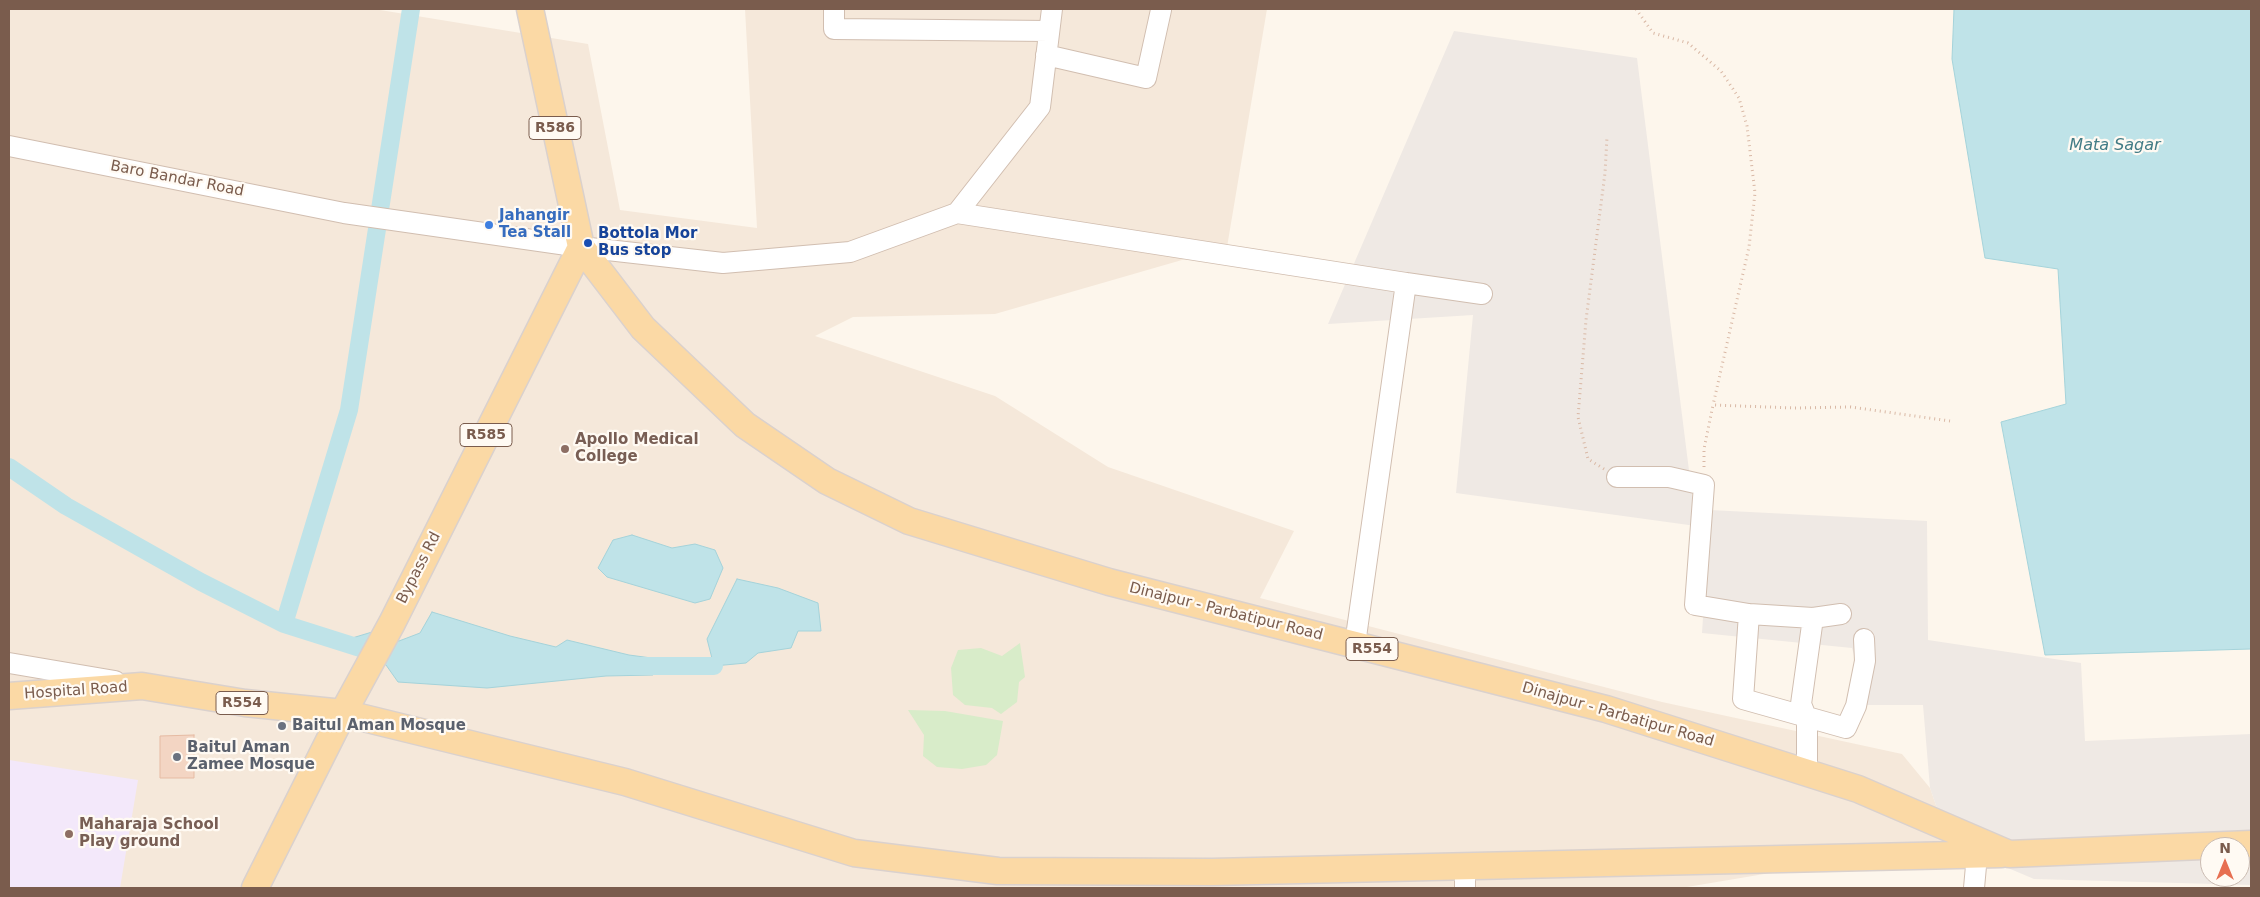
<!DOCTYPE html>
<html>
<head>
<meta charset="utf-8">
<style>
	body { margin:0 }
	#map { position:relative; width:2260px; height:897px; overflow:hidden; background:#fdf6ec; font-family:"DejaVu Sans",sans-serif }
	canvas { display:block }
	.frame { position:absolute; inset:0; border:10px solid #7a5c4d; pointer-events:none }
	.north { position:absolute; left:2200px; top:837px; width:50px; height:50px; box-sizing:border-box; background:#fffaf3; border:1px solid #cabbb1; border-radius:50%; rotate:0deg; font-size:14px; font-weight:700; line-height:20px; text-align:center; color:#7a5c4d }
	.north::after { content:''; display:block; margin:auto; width:18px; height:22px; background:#e76f51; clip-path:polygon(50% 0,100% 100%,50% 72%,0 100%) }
</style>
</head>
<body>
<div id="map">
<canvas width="2260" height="897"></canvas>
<div class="frame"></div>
<div class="north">N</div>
</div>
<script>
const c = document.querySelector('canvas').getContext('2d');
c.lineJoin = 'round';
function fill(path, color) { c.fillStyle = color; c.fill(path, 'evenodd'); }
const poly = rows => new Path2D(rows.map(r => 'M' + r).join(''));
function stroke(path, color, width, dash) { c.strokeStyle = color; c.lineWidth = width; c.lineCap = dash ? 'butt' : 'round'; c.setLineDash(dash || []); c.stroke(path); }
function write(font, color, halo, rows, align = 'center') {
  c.font = font + ' "DejaVu Sans",sans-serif'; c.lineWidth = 4.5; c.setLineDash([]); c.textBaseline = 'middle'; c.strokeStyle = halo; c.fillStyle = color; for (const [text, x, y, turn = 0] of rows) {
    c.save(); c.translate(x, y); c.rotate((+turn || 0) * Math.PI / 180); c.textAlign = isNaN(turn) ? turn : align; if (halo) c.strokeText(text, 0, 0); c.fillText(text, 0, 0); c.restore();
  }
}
fill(poly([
	[9,9,374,9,588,44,620,210,757,228,745,9,1267,9,1227,247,995,314,853,317,815,336,995,396,1108,467,1294,531,1260,598,1662,702,1902,754,1930,788,1949,843,1681,888,9,888]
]), '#f5e8da');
fill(poly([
	[1454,31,1637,58,1696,526,1456,493,1473,315,1328,324],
	[1710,510,1927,521,1928,640,2081,663,2085,741,2251,734,2251,885,2034,879,1949,843,1930,788,1923,705,1867,705,1852,648,1702,633],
	[2210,847,2240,847,2240,877,2210,877]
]), '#efe9e4');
fill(poly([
	[9,760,138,780,120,888,9,888]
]), '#f3e8fa');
fill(poly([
	[1020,643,1025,677,1019,682,1017,702,1001,714,992,708,965,705,953,695,951,668,958,650,981,648,1002,656],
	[908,710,945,711,1003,721,997,755,986,765,962,769,937,767,923,756,924,735]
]), '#d8ecc9');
const water = poly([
	[1954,9,2251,9,2251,649,2045,655,2001,422,2066,404,2058,269,1985,258,1952,59,1954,9],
	[632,535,672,548,695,544,715,550,723,568,710,599,695,603,607,577,598,568,613,540,632,535],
	[737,579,778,588,818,603,821,631,798,631,791,648,758,653,746,663,714,666,707,639,737,579],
	[432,612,510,636,556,647,567,640,629,655,659,659,653,675,606,676,487,688,398,682,386,665,339,642,372,632,399,641,420,633,432,612]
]);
fill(water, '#bfe3e8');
stroke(water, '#a5d3da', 1);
stroke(poly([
	[9,467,66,506,201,582,284,624,363,649],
	[284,624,349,410,411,9],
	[633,666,714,666]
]), '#bfe3e8', 18);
const building = poly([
	[194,735,194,778,160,778,160,736,194,735]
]);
fill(building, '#f3d5c3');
stroke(building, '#e6bba3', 1);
const minor = poly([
	[834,9,834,29,1049,31],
	[1046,55,1146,78,1161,10],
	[9,146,344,213,581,247,723,263,850,252,957,213,1040,107,1052,9],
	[957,213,1406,283,1355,644],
	[1406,283,1482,294],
	[1617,477,1669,477,1704,485,1695,605,1749,614,1813,618,1841,614],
	[1749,614,1743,699,1846,728,1856,706,1865,661,1864,639],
	[9,663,115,681],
	[1807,773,1807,719,1801,704,1813,618],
	[1465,866,1465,888],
	[1974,888,1977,855]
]);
const major = poly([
	[530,9,581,247,643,328,745,425,827,481,909,521,1109,582,1606,709,1858,789,2009,854,2251,844],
	[9,696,142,686,245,703,343,713,625,782,854,853,998,871,1212,872,2001,854],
	[255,888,343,713,392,623,581,247]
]);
stroke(minor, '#d1beb0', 22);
stroke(major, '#dad1cd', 29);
stroke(poly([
	[1636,9,1653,33,1688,43,1721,71,1739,98,1747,126,1755,193,1749,247,1713,405],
	[1704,467,1704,449,1713,405,1795,408,1851,407,1950,421],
	[1604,469,1588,459,1578,417,1586,320,1605,173,1607,137]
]), '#d9b8a5', 3, [1, 4]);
stroke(minor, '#fff', 20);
stroke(major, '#fbd9a5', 26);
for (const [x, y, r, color] of [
	[489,225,5,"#3f7fe0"],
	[588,243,5,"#1a4fb4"],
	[565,449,5,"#8d6e63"],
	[282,726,5,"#6b7280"],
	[177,757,5,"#6b7280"],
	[69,834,5,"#8d6e63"]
]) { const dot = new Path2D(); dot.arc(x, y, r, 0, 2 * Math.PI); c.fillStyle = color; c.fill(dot); stroke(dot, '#fffaf3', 2); }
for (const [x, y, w] of [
	[555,128,52],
	[486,435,52],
	[1372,649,52],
	[242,703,52]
]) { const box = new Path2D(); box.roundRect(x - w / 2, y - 11.5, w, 23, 4); c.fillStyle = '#fffaf3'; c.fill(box); stroke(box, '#7a5c4d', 1); }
write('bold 14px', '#7a5c4d', null, [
	["R586",555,128],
	["R585",486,435],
	["R554",1372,649],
	["R554",242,703]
]);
write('15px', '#7a5c4d', '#fffaf3', [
	["Baro Bandar Road",177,179,11],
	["Bypass Rd",419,568,-63],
	["Dinajpur - Parbatipur Road",1226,612,14],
	["Hospital Road",76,691,-4],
	["Dinajpur - Parbatipur Road",1618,715,16]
]);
write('bold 15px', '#366cbe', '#fffaf3', [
	["Jahangir",499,216],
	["Tea Stall",499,233]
], 'left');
write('bold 15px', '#164399', '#fffaf3', [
	["Bottola Mor",598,234],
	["Bus stop",598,251]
], 'left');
write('bold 15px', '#785e54', '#fffaf3', [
	["Apollo Medical",575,440],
	["College",575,457],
	["Maharaja School",79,825],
	["Play ground",79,842]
], 'left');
write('bold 15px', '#5b616d', '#fffaf3', [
	["Baitul Aman Mosque",292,726],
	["Baitul Aman",187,748],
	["Zamee Mosque",187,765]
], 'left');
write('italic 16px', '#437c86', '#fffaf3', [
	["Mata Sagar",2115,146]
]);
</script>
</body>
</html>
